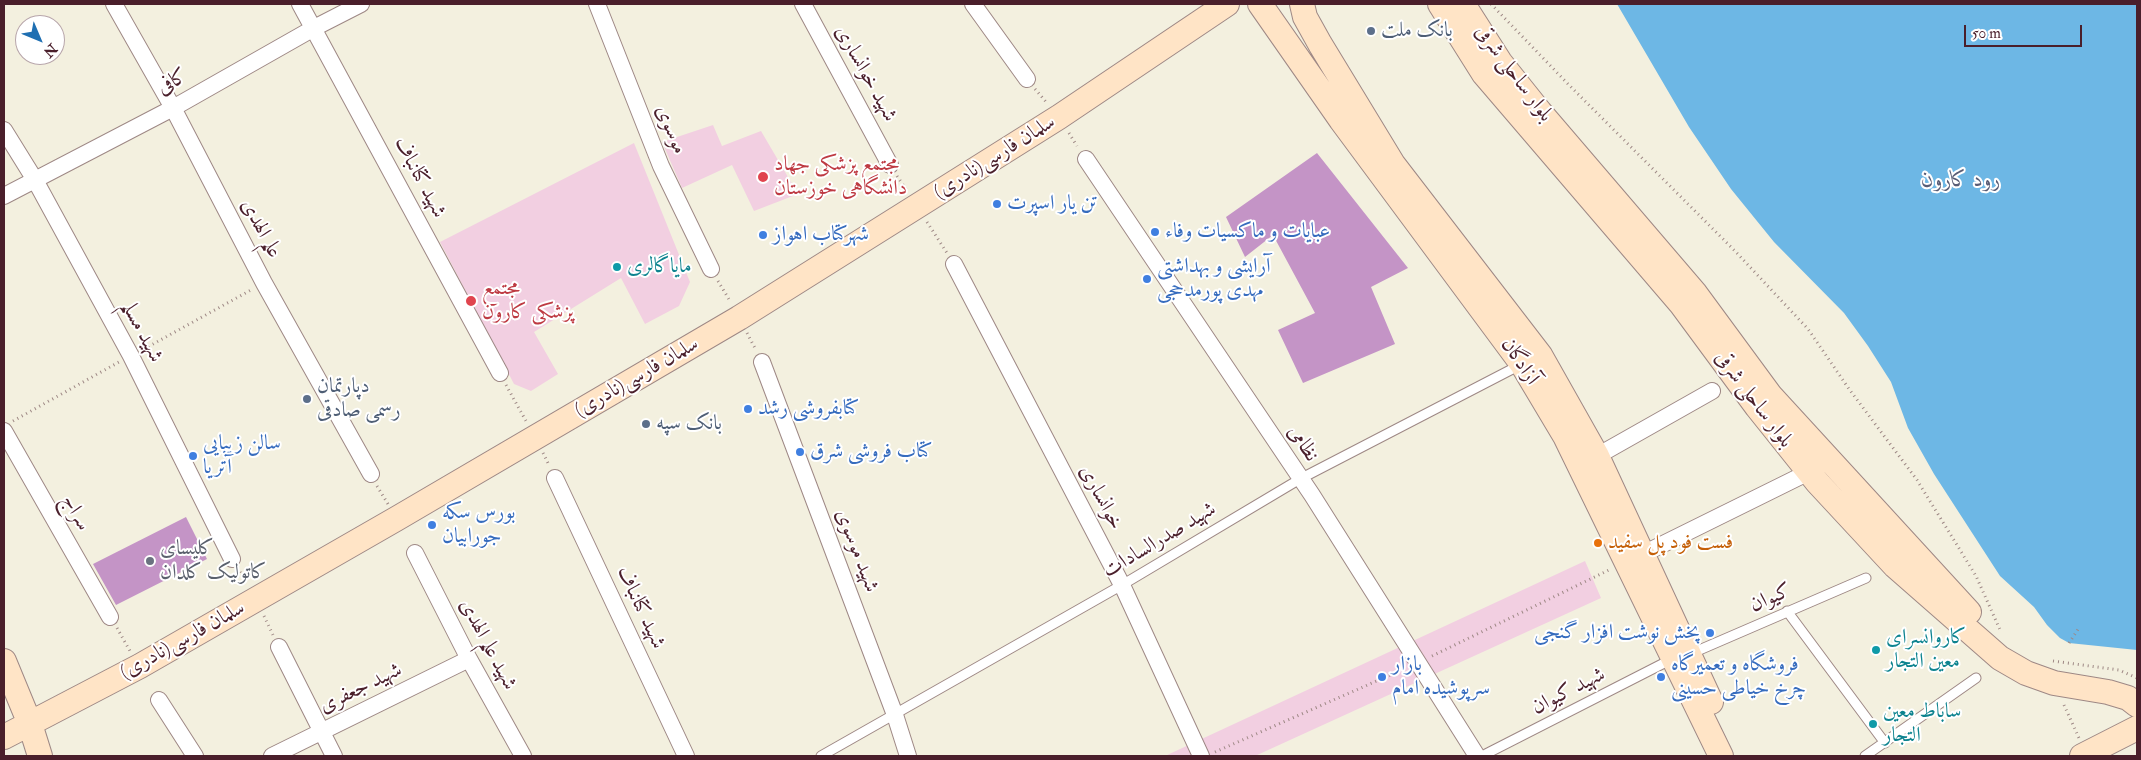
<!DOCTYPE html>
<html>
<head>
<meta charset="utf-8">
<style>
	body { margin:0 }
	#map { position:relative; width:2141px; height:760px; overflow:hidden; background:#f3f0df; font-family:"IM FELL Double Pica",serif }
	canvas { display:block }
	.frame { position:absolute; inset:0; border:5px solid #4a1f2b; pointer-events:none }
	.north { position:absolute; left:15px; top:15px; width:50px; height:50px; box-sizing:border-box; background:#fff; border:1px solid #b7a5aa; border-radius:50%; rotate:135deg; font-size:14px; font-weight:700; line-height:20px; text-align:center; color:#4a1f2b }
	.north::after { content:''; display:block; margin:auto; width:18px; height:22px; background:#1f6fb2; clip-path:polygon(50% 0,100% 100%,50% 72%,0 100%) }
	.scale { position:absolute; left:1964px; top:25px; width:118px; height:22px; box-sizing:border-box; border:2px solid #4a1f2b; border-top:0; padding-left:6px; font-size:15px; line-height:18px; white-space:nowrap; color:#4a1f2b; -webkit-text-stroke:4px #fff; paint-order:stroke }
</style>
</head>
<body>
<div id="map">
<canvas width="2141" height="760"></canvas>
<div class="frame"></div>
<div class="north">N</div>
<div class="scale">50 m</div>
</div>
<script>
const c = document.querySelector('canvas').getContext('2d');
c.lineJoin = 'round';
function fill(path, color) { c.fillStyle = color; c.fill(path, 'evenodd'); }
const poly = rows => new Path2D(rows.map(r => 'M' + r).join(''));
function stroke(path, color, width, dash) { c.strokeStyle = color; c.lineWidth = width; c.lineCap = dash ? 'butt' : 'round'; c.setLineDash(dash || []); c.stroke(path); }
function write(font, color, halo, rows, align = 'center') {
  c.font = font + ' "IM FELL Double Pica",Amiri,serif'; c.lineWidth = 4; c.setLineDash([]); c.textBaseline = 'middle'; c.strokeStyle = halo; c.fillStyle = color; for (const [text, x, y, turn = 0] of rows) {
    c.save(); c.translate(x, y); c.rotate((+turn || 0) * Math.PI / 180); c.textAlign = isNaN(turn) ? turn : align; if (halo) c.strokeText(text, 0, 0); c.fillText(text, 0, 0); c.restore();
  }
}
fill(poly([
	[713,125,722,146,761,131,798,194,754,211,732,165,682,188,662,142],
	[634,143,690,282,679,306,645,324,621,278,534,332,558,374,531,391,514,384,440,242],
	[1585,561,1601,598,1255,756,1165,756]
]), '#f2cfe1');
fill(poly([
	[1617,4,2137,4,2137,650,2069,643,2060,638,2047,625,2034,607,2000,576,1934,474,1908,428,1891,382,1868,346,1844,313,1774,242,1731,189,1689,127]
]), '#6db7e5');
fill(poly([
	[1317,153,1408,268,1371,287,1395,344,1303,383,1278,330,1315,313,1273,235,1245,257,1226,217],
	[186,517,207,559,116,605,93,564]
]), '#c494c6');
const service = poly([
	[1787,611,1885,743],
	[1690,654,1866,578],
	[821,756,1122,585,1300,479,1522,364],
	[1482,756,1672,659],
	[1865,756,1976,678]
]);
const minor = poly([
	[114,4,173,108,264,283,371,474],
	[300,4,500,373],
	[597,4,661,166,711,269],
	[803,4,890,165],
	[973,4,1027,79],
	[4,130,35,180,131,356,232,559],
	[1086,159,1312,495,1477,756],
	[4,196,173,108,314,28,361,4],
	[954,264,1122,585,1201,756],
	[762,362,895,715,908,756],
	[4,431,110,617],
	[1597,456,1712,391],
	[555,478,686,756],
	[415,553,469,659,523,756],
	[1641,555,1809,472],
	[279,647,334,756],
	[159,700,195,756],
	[272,756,469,659]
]);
const secondary = poly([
	[1260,4,1341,120,1522,364,1565,436,1721,756],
	[1302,4,1305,17,1320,44,1393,164,1540,355,1597,456,1711,702],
	[1440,4,1484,74,1681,304,1757,407,1817,482,1895,566,2000,658,2026,673,2054,683,2108,692,2128,698,2137,705],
	[1463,4,1500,62,1540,112,1695,293,1770,395,1969,612],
	[4,661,30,724,40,756],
	[4,737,140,666,396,519,739,318,1059,117,1227,4],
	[2082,756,2137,728]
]);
stroke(service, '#9e8885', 11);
stroke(minor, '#9e8885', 18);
stroke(secondary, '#9e8885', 26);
stroke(poly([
	[1491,4,1569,85,1735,251,1808,329,1849,389,1917,480,1976,576,2001,632],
	[1035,89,1047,103],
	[1069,133,1077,146],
	[897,176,908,192],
	[927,222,947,253],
	[718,281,730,301],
	[747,333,756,350],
	[144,349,251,290],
	[506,385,526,421],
	[13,421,119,362],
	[543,453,549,465],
	[377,486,388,504],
	[240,572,247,584],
	[264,616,273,635],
	[117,628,130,651],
	[2069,643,2079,628],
	[1432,656,1611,569],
	[2053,661,2119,670,2137,678],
	[2064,705,2079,738],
	[1215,752,1404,669]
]), '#9e8885', 3, [1, 4]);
stroke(service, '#fff', 9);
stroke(minor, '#fff', 16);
stroke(secondary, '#ffe4c6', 24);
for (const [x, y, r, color] of [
	[1371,31,5,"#5c6f8a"],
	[763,177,6,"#e0444e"],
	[997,204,5,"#3f7fe0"],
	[1155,232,5,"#3f7fe0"],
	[763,235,5,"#3f7fe0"],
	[617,267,5,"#0f9aa8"],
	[1147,279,5,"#3f7fe0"],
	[471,301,6,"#e0444e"],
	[307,399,5,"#5c6f8a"],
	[748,409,5,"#3f7fe0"],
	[646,424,5,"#5c6f8a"],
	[800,452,5,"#3f7fe0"],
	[193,456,5,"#3f7fe0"],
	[432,525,5,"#3f7fe0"],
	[1598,543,5,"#e8710a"],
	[150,561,5,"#6b7280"],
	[1710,633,5,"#3f7fe0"],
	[1876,650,5,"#0f9aa8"],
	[1382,677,5,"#3f7fe0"],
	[1661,677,5,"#3f7fe0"],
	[1873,724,5,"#0f9aa8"]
]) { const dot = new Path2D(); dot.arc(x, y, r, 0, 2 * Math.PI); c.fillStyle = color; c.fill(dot); stroke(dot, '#fff', 2); }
write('21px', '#4e5e75', '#fff', [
	["بانک ملت",1381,31],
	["دپارتمان",317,387],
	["رسمی صادقی",317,411],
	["بانک سپه",656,424]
], 'left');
write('21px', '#4a1f2b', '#fff', [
	["شهید خوانساری",865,74,61],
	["بلوار ساحلی شرقی",1513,74,53],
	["کافی",173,83,-29],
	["موسوی",670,130,68],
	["سلمان فارسی(نادری)",995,158,-32],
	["شهید کتانباف",419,178,62],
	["علم الهدی",260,229,62],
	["شهید مسلم",141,332,62],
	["آزادگان",1519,362,56],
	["سلمان فارسی(نادری)",637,378,-30],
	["بلوار ساحلی شرقی",1753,400,53],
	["نظامی",1302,444,56],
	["خوانساری",1100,498,62],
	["سراج",75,513,60],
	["شهید صدرالسادات",1160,541,-31],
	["شهید موسوی",856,551,69],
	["کیوان",1771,599,-23],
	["شهید کتانباف",640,608,65],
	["سلمان فارسی(نادری)",183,641,-29],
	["شهید علم الهدی",487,645,62],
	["شهید جعفری",361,689,-26],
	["شهید کیوان",1569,692,-27]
]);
write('21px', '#be3a42', '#fff', [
	["مجتمع پزشکی جهاد",774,165],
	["دانشگاهی خوزستان",774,189],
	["مجتمع",482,289],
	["پزشکی کارون",482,313]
], 'left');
write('21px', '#366cbe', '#fff', [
	["تن یار اسپرت",1007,204],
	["عبایات و ماکسیات وفاء",1165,232],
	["شهرکتاب اهواز",773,235],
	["آرایشی و بهداشتی",1157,267],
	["مهدی پورمدحجی",1157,291],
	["کتابفروشی رشد",758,409],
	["سالن زیبایی",203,444],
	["آتریا",203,468],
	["کتاب فروشی شرق",810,452],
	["بورس سکه",442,513],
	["جورابیان",442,537],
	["پخش نوشت افزار گنجی",1700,633,"right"],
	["بازار",1392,665],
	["سرپوشیده امام",1392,689],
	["فروشگاه و تعمیرگاه",1671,665],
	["چرخ خیاطی حسینی",1671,689]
], 'left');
write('21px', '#0d838f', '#fff', [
	["مایاگالری",627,267],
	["کاروانسرای",1886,638],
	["معین التجار",1886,662],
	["ساباط معین",1883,712],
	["التجار",1883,736]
], 'left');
write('21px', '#c56008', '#fff', [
	["فست فود پل سفید",1608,543]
], 'left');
write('21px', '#5b616d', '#fff', [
	["کلیسای",160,549],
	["کاتولیک کلدان",160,573]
], 'left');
write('italic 22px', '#585c75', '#fff', [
	["رود کارون",1961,181]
]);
</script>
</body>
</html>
